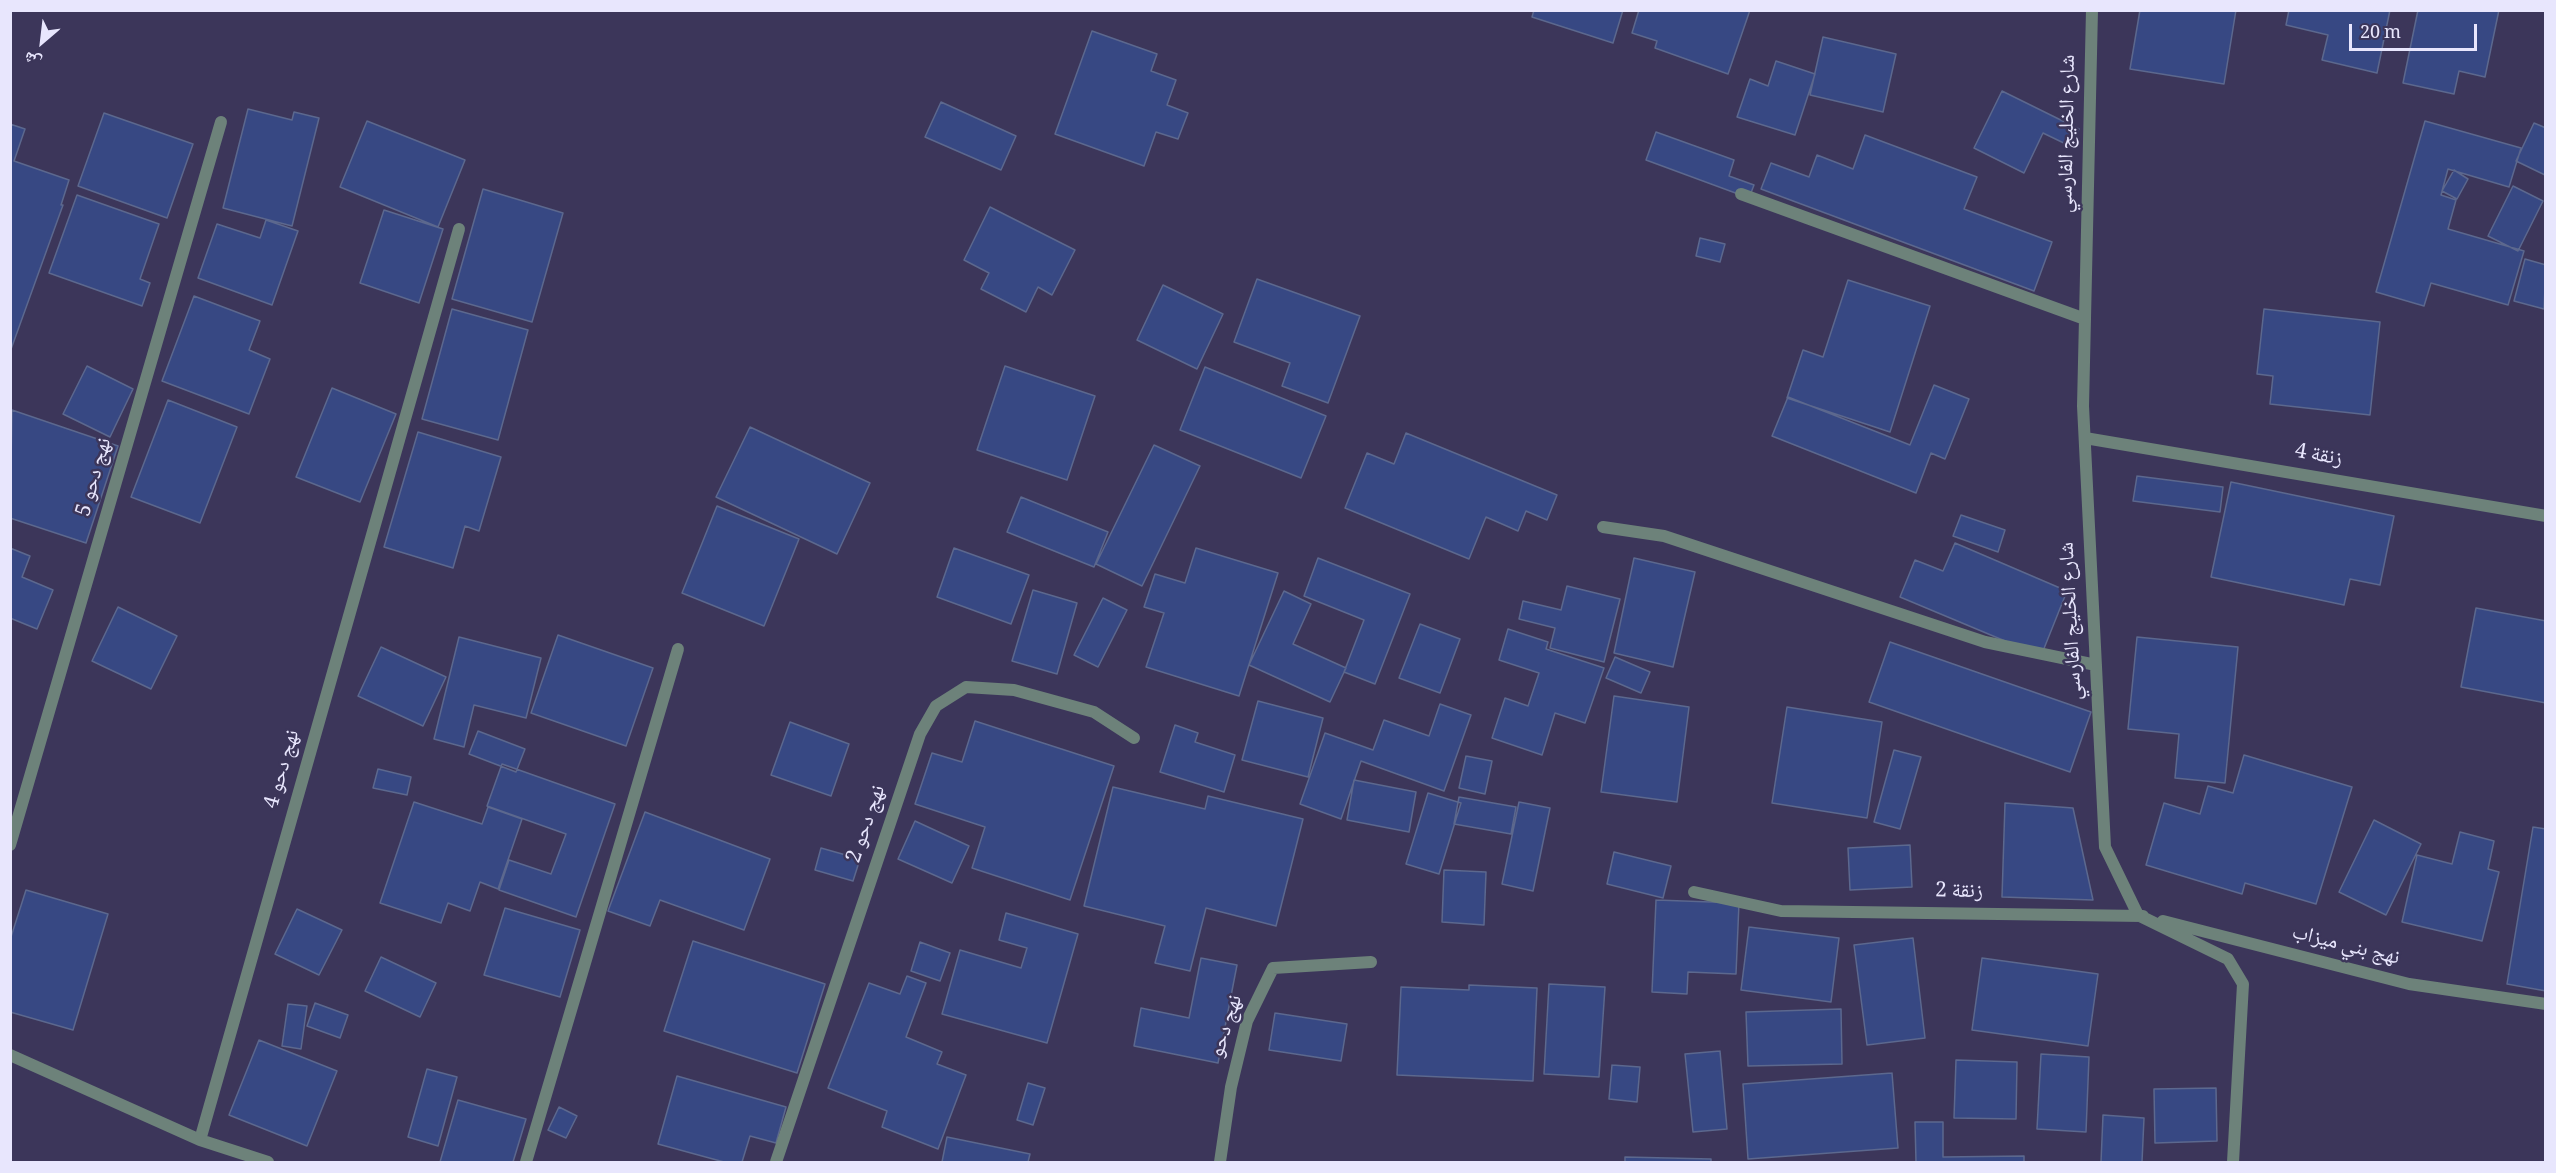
<!DOCTYPE html>
<html>
<head>
<meta charset="utf-8">
<style>
	body { margin:0 }
	#map { position:relative; width:2556px; height:1173px; overflow:hidden; background:#3c365a; font-family:Georgia,"Noto Naskh Arabic",serif }
	canvas { display:block }
	.frame { position:absolute; inset:0; border:12px solid #e8e6fd; pointer-events:none }
	.north { position:absolute; left:12px; top:12px; width:60px; height:60px; -webkit-text-stroke:4px #3c365a; paint-order:stroke; rotate:208deg; font-size:16px; font-weight:700; line-height:24px; text-align:center; color:#e8e6fd }
	.north::after { content:''; display:block; margin:auto; width:21px; height:27px; background:#e8e6fd; clip-path:polygon(50% 0,100% 100%,50% 72%,0 100%) }
	.scale { position:absolute; left:2349px; top:24px; width:128px; height:27px; box-sizing:border-box; border:3px solid #e8e6fd; border-top:0; padding-left:8px; font-size:18px; line-height:21px; white-space:nowrap; color:#e8e6fd; -webkit-text-stroke:4px #3c365a; paint-order:stroke }
</style>
</head>
<body>
<div id="map">
<canvas width="2556" height="1173"></canvas>
<div class="frame"></div>
<div class="north">ش</div>
<div class="scale">20 m</div>
</div>
<script>
const c = document.querySelector('canvas').getContext('2d');
c.lineJoin = 'round';
function fill(path, color) { c.fillStyle = color; c.fill(path, 'evenodd'); }
const poly = rows => new Path2D(rows.map(r => 'M' + r).join(''));
function stroke(path, color, width, dash) { c.strokeStyle = color; c.lineWidth = width; c.lineCap = dash ? 'butt' : 'round'; c.setLineDash(dash || []); c.stroke(path); }
function write(font, color, halo, rows, align = 'center') {
  c.font = font + ' Georgia,"Noto Naskh Arabic",serif'; c.lineWidth = 5; c.setLineDash([]); c.textBaseline = 'middle'; c.strokeStyle = halo; c.fillStyle = color; for (const [text, x, y, turn = 0] of rows) {
    c.save(); c.translate(x, y); c.rotate((+turn || 0) * Math.PI / 180); c.textAlign = isNaN(turn) ? turn : align; if (halo) c.strokeText(text, 0, 0); c.fillText(text, 0, 0); c.restore();
  }
}
const building = poly([
	[1534,10,1623,10,1613,43,1532,17,1534,10],
	[1639,10,1750,10,1728,74,1655,48,1657,41,1632,33,1639,10],
	[2140,10,2236,10,2224,84,2130,69,2140,10],
	[2289,10,2390,10,2377,73,2322,60,2328,35,2286,25,2289,10],
	[2418,10,2499,10,2485,77,2459,71,2454,94,2403,83,2418,10],
	[1092,31,1157,54,1151,71,1176,80,1167,105,1188,113,1178,139,1156,132,1144,166,1055,134,1092,31],
	[1823,37,1896,54,1883,112,1810,95,1823,37],
	[1776,61,1815,74,1795,135,1737,117,1750,79,1768,86,1776,61],
	[2002,91,2079,129,2070,146,2043,133,2024,173,1974,148,2002,91],
	[941,102,1016,136,1001,170,925,137,941,102],
	[248,109,292,120,294,112,319,118,292,226,223,208,248,109],
	[104,113,193,144,167,218,78,186,104,113],
	[367,121,465,160,438,227,340,187,367,121],
	[2425,121,2521,148,2509,187,2448,169,2441,195,2456,200,2448,229,2524,251,2508,305,2431,283,2424,306,2376,292,2425,121],
	[2534,123,2546,128,2545,175,2516,161,2534,123],
	[10,124,25,129,14,161,69,180,61,205,63,205,10,352,10,124],
	[1656,132,1734,160,1729,176,1754,185,1749,198,1646,160,1656,132],
	[1865,135,1977,177,1964,209,2052,242,2034,291,1761,189,1771,163,1809,177,1817,155,1853,169,1865,135],
	[2454,170,2468,179,2457,199,2442,191,2454,170],
	[2513,186,2543,201,2518,251,2488,236,2513,186],
	[483,189,563,213,532,322,452,299,483,189],
	[77,195,159,224,140,279,150,283,142,306,49,273,77,195],
	[990,207,1075,250,1052,295,1038,287,1026,312,981,289,989,273,964,260,990,207],
	[384,210,443,229,419,303,360,283,384,210],
	[266,220,298,231,272,305,198,278,217,224,260,238,266,220],
	[1700,238,1725,244,1720,262,1696,256,1700,238],
	[2525,259,2546,265,2544,309,2514,301,2525,259],
	[1257,279,1360,316,1328,403,1282,386,1290,363,1234,342,1257,279],
	[1848,280,1930,306,1890,432,1787,398,1803,350,1823,357,1848,280],
	[1163,285,1223,314,1197,369,1137,340,1163,285],
	[194,296,260,321,249,350,270,359,249,414,162,381,194,296],
	[452,309,528,330,498,440,422,419,452,309],
	[2264,309,2380,322,2370,415,2270,404,2273,376,2257,374,2264,309],
	[87,366,133,389,110,437,63,414,87,366],
	[1005,366,1095,396,1067,480,977,450,1005,366],
	[1205,367,1326,416,1301,478,1180,430,1205,367],
	[1934,385,1969,399,1945,459,1931,453,1916,493,1772,436,1788,397,1910,445,1934,385],
	[332,388,396,414,360,502,296,477,332,388],
	[168,400,237,427,200,523,131,497,168,400],
	[12,410,118,446,86,543,10,518,12,410],
	[750,427,870,483,837,554,716,497,750,427],
	[418,432,501,457,479,531,465,526,453,568,384,547,418,432],
	[1406,433,1557,495,1547,520,1526,511,1518,531,1486,517,1469,559,1345,508,1367,453,1394,464,1406,433],
	[1154,445,1200,466,1142,586,1096,564,1154,445],
	[2137,476,2223,487,2220,512,2133,501,2137,476],
	[2231,482,2394,516,2380,585,2350,579,2344,605,2211,577,2231,482],
	[1021,497,1108,532,1094,567,1007,532,1021,497],
	[717,506,799,539,764,626,682,593,717,506],
	[1961,515,2005,530,1998,552,1953,536,1961,515],
	[1955,543,2067,591,2041,656,1900,597,1915,560,1943,571,1955,543],
	[10,548,30,556,22,577,53,590,37,629,10,618,10,548],
	[954,548,1029,575,1011,624,937,597,954,548],
	[1196,548,1278,573,1239,696,1146,667,1164,613,1144,607,1155,574,1185,583,1196,548],
	[1318,558,1410,594,1375,684,1344,672,1364,620,1304,596,1318,558],
	[1634,558,1695,572,1673,667,1614,653,1634,558],
	[1567,586,1620,599,1604,662,1550,648,1555,628,1519,619,1523,601,1561,610,1567,586],
	[1033,590,1077,603,1057,674,1012,661,1033,590],
	[1284,591,1311,604,1293,644,1346,668,1330,702,1249,665,1284,591],
	[1103,598,1127,610,1098,667,1074,655,1103,598],
	[118,607,177,636,151,689,92,661,118,607],
	[2476,608,2546,621,2546,703,2461,687,2476,608],
	[1420,624,1460,639,1440,693,1399,678,1420,624],
	[1508,629,1548,642,1546,649,1604,668,1585,723,1555,713,1542,755,1492,738,1505,698,1528,706,1539,673,1499,660,1508,629],
	[558,635,653,668,626,746,531,713,558,635],
	[459,637,541,658,526,718,474,705,464,747,434,739,459,637],
	[2137,637,2238,647,2225,783,2175,778,2179,734,2128,729,2137,637],
	[1890,642,2091,712,2070,772,1869,702,1890,642],
	[381,647,446,677,423,726,358,696,381,647],
	[1615,657,1650,672,1641,693,1606,678,1615,657],
	[1614,696,1689,707,1677,802,1601,792,1614,696],
	[1258,701,1323,718,1308,777,1242,760,1258,701],
	[1440,704,1471,715,1444,791,1361,761,1341,819,1300,804,1325,733,1373,750,1384,720,1429,736,1440,704],
	[1787,707,1882,722,1867,818,1772,803,1787,707],
	[975,721,1114,766,1070,900,972,868,985,827,915,804,932,753,962,762,975,721],
	[790,722,849,744,831,796,771,775,790,722],
	[1175,725,1198,733,1195,742,1235,755,1224,792,1160,772,1175,725],
	[478,731,525,749,516,772,469,754,478,731],
	[1894,750,1921,757,1900,829,1874,822,1894,750],
	[2244,755,2352,787,2316,904,2245,883,2242,894,2146,865,2164,803,2200,814,2208,786,2233,793,2244,755],
	[1466,756,1492,761,1485,794,1459,788,1466,756],
	[502,764,615,804,576,917,499,890,509,860,551,874,566,834,487,806,502,764],
	[378,769,411,777,407,795,373,788,378,769],
	[1354,780,1416,792,1409,832,1347,820,1354,780],
	[1113,787,1205,809,1208,796,1303,819,1276,926,1206,908,1190,971,1155,963,1165,926,1084,906,1113,787],
	[1428,793,1461,803,1439,874,1406,864,1428,793],
	[1459,797,1516,807,1511,834,1454,824,1459,797],
	[414,802,482,824,488,807,522,819,498,889,480,882,470,911,448,903,441,923,380,903,414,802],
	[1519,802,1550,808,1533,891,1502,884,1519,802],
	[2005,803,2073,808,2093,900,2002,897,2005,803],
	[645,812,770,859,744,930,660,900,650,926,608,911,645,812],
	[2374,820,2421,844,2386,915,2339,892,2374,820],
	[915,821,969,846,952,883,898,859,915,821],
	[2533,827,2546,829,2546,991,2507,984,2533,827],
	[2460,832,2494,841,2488,869,2499,872,2482,941,2402,922,2417,855,2452,864,2460,832],
	[1910,845,1912,887,1850,890,1848,848,1910,845],
	[821,848,860,859,853,881,815,870,821,848],
	[1614,852,1671,866,1663,898,1607,884,1614,852],
	[1444,870,1486,872,1484,925,1442,922,1444,870],
	[26,890,108,914,73,1030,10,1012,10,940,26,890],
	[1656,900,1739,903,1736,974,1688,972,1687,994,1652,992,1656,900],
	[505,908,580,930,560,997,484,975,505,908],
	[297,909,342,930,319,975,275,954,297,909],
	[1006,913,1078,934,1047,1043,942,1014,960,950,1021,968,1027,948,999,940,1006,913],
	[1749,927,1839,938,1831,1002,1741,990,1749,927],
	[1913,938,1925,1038,1867,1045,1854,945,1913,938],
	[693,941,825,984,797,1073,664,1031,693,941],
	[920,942,950,953,940,981,911,971,920,942],
	[381,957,436,983,420,1017,365,991,381,957],
	[1201,958,1237,965,1218,1063,1134,1046,1141,1008,1189,1018,1201,958],
	[1982,958,2098,974,2088,1046,1972,1030,1982,958],
	[907,976,926,983,906,1037,942,1052,937,1064,966,1075,938,1149,882,1127,887,1111,828,1088,869,983,900,994,907,976],
	[1549,984,1605,987,1599,1077,1544,1074,1549,984],
	[1469,985,1537,988,1533,1081,1397,1075,1401,987,1469,990,1469,985],
	[315,1003,348,1015,340,1038,307,1026,315,1003],
	[288,1004,307,1006,301,1049,282,1046,288,1004],
	[1841,1009,1842,1064,1748,1066,1746,1012,1841,1009],
	[1275,1013,1347,1024,1341,1061,1269,1050,1275,1013],
	[259,1040,337,1071,307,1146,229,1115,259,1040],
	[1720,1051,1727,1129,1693,1132,1685,1054,1720,1051],
	[2041,1054,2089,1057,2086,1132,2037,1129,2041,1054],
	[1956,1060,2017,1062,2016,1119,1954,1118,1956,1060],
	[1612,1065,1640,1067,1637,1102,1609,1099,1612,1065],
	[427,1069,457,1077,438,1146,408,1137,427,1069],
	[1892,1073,1898,1148,1748,1159,1743,1084,1892,1073],
	[677,1076,786,1107,776,1143,750,1136,742,1162,724,1162,658,1144,677,1076],
	[1028,1083,1045,1088,1033,1125,1017,1120,1028,1083],
	[2216,1088,2217,1141,2155,1143,2154,1089,2216,1088],
	[458,1100,526,1119,513,1162,440,1162,458,1100],
	[559,1107,577,1116,566,1138,548,1130,559,1107],
	[2103,1115,2144,1118,2142,1162,2101,1162,2103,1115],
	[1915,1122,1943,1122,1943,1157,2024,1156,2024,1162,1916,1162,1915,1122],
	[947,1137,1030,1154,1028,1162,942,1162,947,1137],
	[1625,1157,1711,1159,1711,1162,1625,1162,1625,1157]
]);
fill(building, '#374883');
stroke(building, '#5c688e', 1.5);
stroke(poly([
	[526,1162,678,649]
]), '#6d827a', 12);
stroke(poly([
	[2092,10,2083,406,2105,847,2138,915,2228,959,2243,984,2233,1162],
	[1741,194,2085,319],
	[2085,438,2546,516],
	[1603,527,1664,536,1985,642,2096,665],
	[10,845,221,122],
	[1694,892,1781,911,2143,916],
	[2163,921,2409,984,2546,1004],
	[10,1055,200,1140,268,1162],
	[200,1140,459,229],
	[776,1162,920,734,936,706,966,687,1014,690,1094,712,1134,738],
	[1220,1162,1231,1087,1247,1021,1273,968,1371,962]
]), '#6d827a', 12);
write('21px', '#e8e6fd', '#3c365a', [
	["شارع الخليج الفارسي",2070,134,-89],
	["زنقة 4",2318,458,10],
	["نهج دحو 5",97,478,-74],
	["شارع الخليج الفارسي",2074,621,-93],
	["نهج دحو 4",285,770,-74],
	["نهج دحو 2",869,825,-71],
	["زنقة 2",1959,894,1],
	["نهج بني ميزاب",2345,948,14],
	["نهج دحو",1229,1027,-72]
]);
</script>
</body>
</html>
